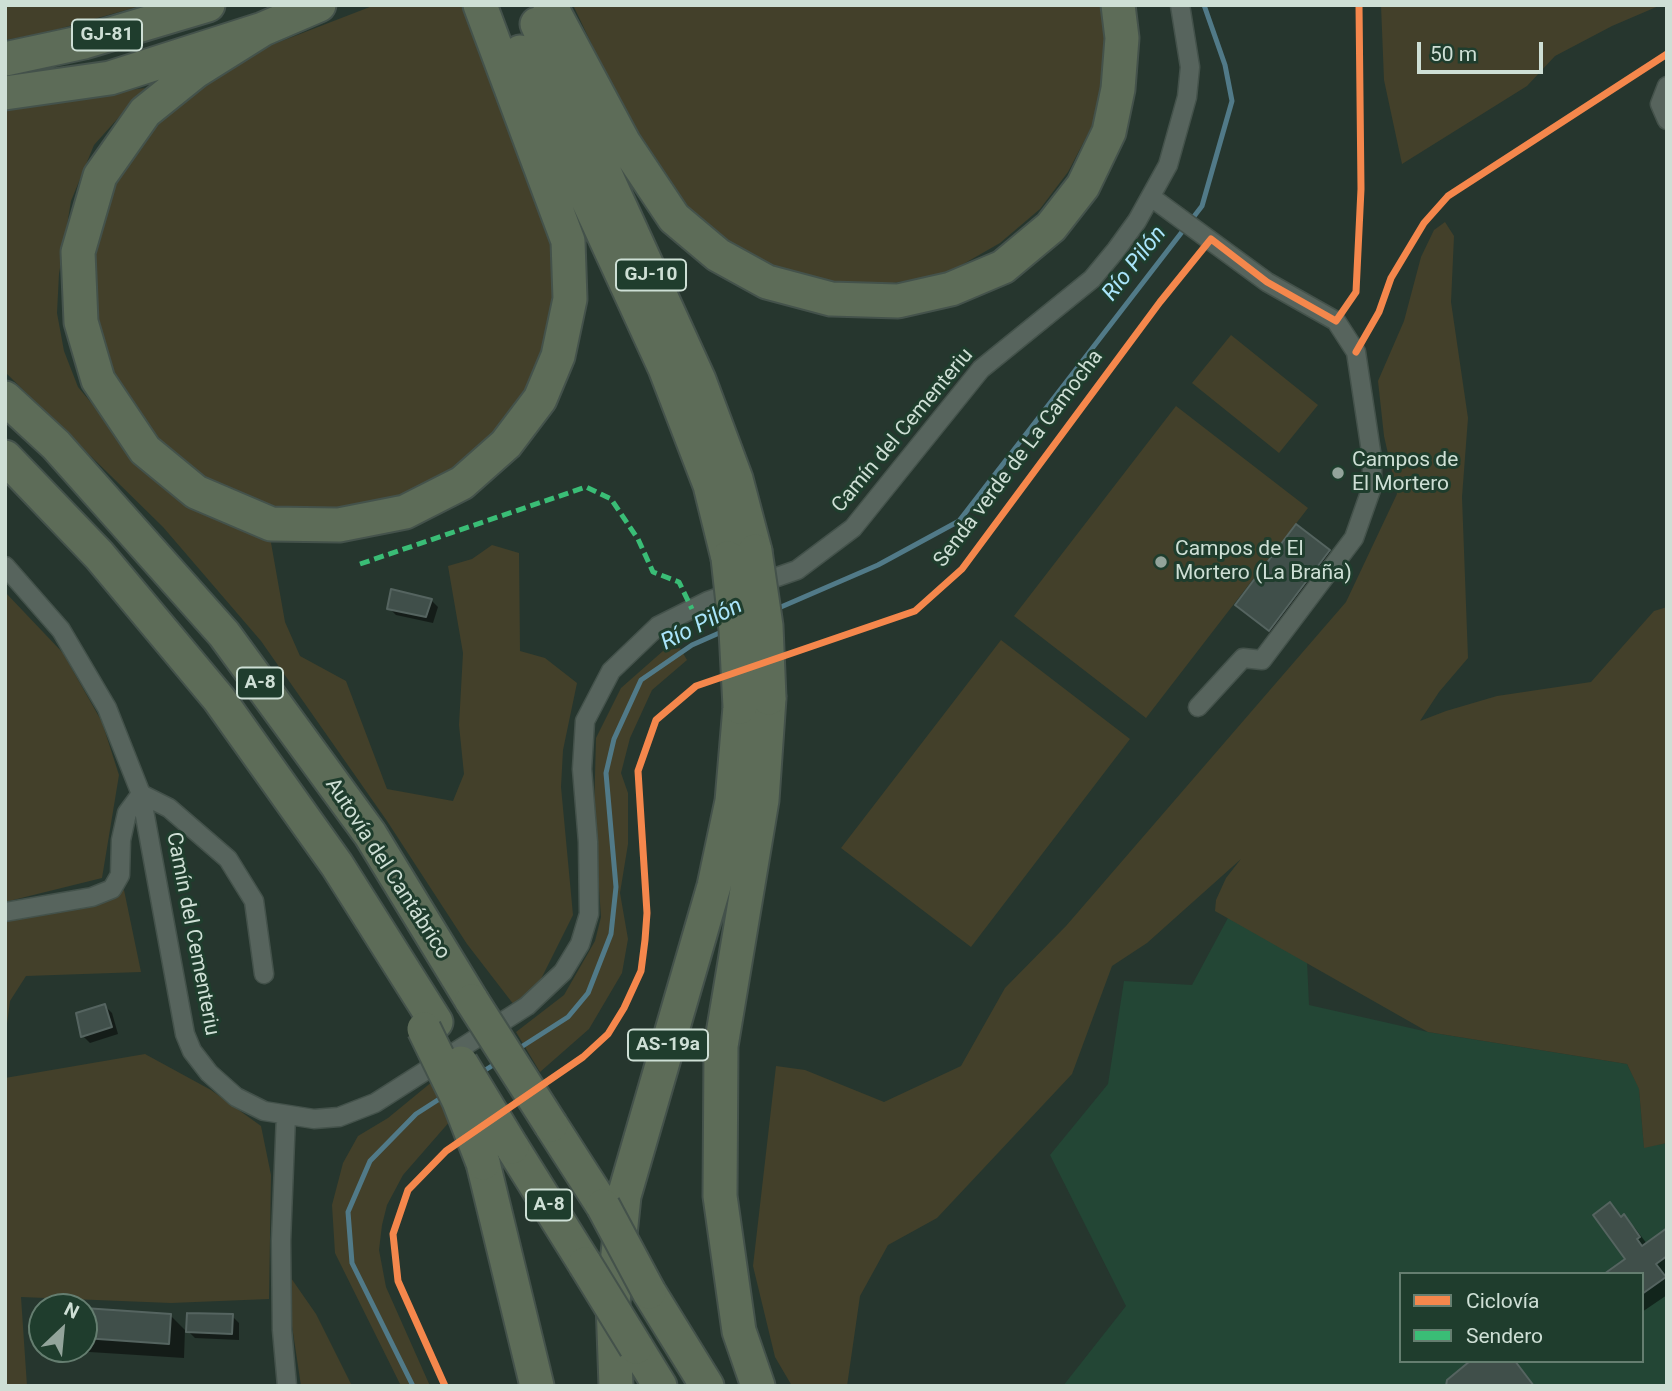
<!DOCTYPE html>
<html>
<head>
<meta charset="utf-8">
<style>
	body { margin:0 }
	#map { position:relative; width:1672px; height:1391px; overflow:hidden; background:#26362e; font-family:Roboto,sans-serif }
	canvas { display:block }
	.frame { position:absolute; inset:0; border:7px solid #cedfd5; pointer-events:none }
	.legend { position:absolute; left:1399px; top:1272px; width:245px; height:91px; box-sizing:border-box; background:#1f3d2d; border:2px solid #657e70; margin:0; padding:9px 12px; list-style:none; font-size:21px; color:#cedfd5 }
	.legend li { display:flex; align-items:center; gap:14px; height:35px }
	.legend b { width:35px; border:2px solid #657e70 }
	.north { position:absolute; left:28px; top:1293px; width:70px; height:70px; box-sizing:border-box; background:#1f3d2d; border:2px solid #657e70; border-radius:50%; rotate:26deg; font-size:19px; font-weight:700; line-height:28px; text-align:center; color:#cedfd5 }
	.north::after { content:''; display:block; margin:auto; width:24px; height:32px; background:#93a49b; clip-path:polygon(50% 0,100% 100%,50% 72%,0 100%) }
	.scale { position:absolute; left:1417px; top:42px; width:126px; height:32px; box-sizing:border-box; border:4px solid #cedfd5; border-top:0; padding-left:9px; font-size:21px; line-height:24px; white-space:nowrap; color:#cedfd5; -webkit-text-stroke:5px #1f3d2d; paint-order:stroke }
</style>
</head>
<body>
<div id="map">
<canvas width="1672" height="1391"></canvas>
<div class="frame"></div>
<ul class="legend">
<li><b style="height:9px;background:#f5874c"></b>Ciclovía</li>
<li><b style="height:9px;background:#3abd76"></b>Sendero</li>
</ul>
<div class="north">N</div>
<div class="scale">50 m</div>
</div>
<script>
const c = document.querySelector('canvas').getContext('2d');
c.lineJoin = 'round';
function fill(path, color) { c.fillStyle = color; c.fill(path, 'evenodd'); }
const poly = rows => new Path2D(rows.map(r => 'M' + r).join(''));
function stroke(path, color, width, dash) { c.strokeStyle = color; c.lineWidth = width; c.lineCap = dash ? 'butt' : 'round'; c.setLineDash(dash || []); c.stroke(path); }
function write(font, color, halo, rows, align = 'center') {
  c.font = font + ' Roboto,sans-serif'; c.lineWidth = 6; c.setLineDash([]); c.textBaseline = 'middle'; c.strokeStyle = halo; c.fillStyle = color; for (const [text, x, y, turn = 0] of rows) {
    c.save(); c.translate(x, y); c.rotate((+turn || 0) * Math.PI / 180); c.textAlign = isNaN(turn) ? turn : align; if (halo) c.strokeText(text, 0, 0); c.fillText(text, 0, 0); c.restore();
  }
}
fill(poly([
	[1229,916,1307,961,1309,1005,1428,1032,1627,1064,1639,1088,1644,1147,1667,1143,1667,1386,1063,1386,1126,1306,1050,1155,1108,1084,1124,981,1192,985],
	[1401,1274,1642,1274,1642,1361,1401,1361]
]), '#234635');
fill(poly([
	[5,5,144,5,44,33,5,40],
	[375,5,470,5,547,215,558,276,545,354,517,411,471,463,417,497,354,512,288,512,237,498,186,470,147,432,111,381,93,323,91,254,107,187,154,119,230,61],
	[573,5,1104,5,1107,77,1092,126,1068,172,1040,209,1000,243,946,274,881,285,823,284,752,261,701,225,654,175],
	[1381,5,1661,5,1612,26,1555,56,1527,86,1402,164,1384,80],
	[145,88,94,145,71,201,59,274,57,313,64,351,78,387,99,412,270,537,285,622,300,656,346,681,387,789,453,801,464,774,459,725,463,653,448,566,472,559,492,545,519,553,520,651,545,658,577,683,563,750,561,787,573,915,540,981,514,1005,467,944,387,821,261,641,163,527,5,372,5,106],
	[1445,222,1454,236,1451,302,1468,418,1462,497,1468,658,1439,692,1420,721,1446,711,1497,696,1591,682,1654,611,1667,607,1667,1143,1644,1148,1639,1089,1627,1064,1428,1032,1215,911,1216,900,1226,878,1241,859,1147,943,1112,966,1072,1074,937,1218,888,1245,860,1296,847,1386,792,1386,775,1357,753,1266,776,1066,805,1070,884,1102,961,1066,1005,988,1066,926,1346,602,1397,494,1384,436,1378,381,1404,321,1421,257,1434,230],
	[1231,335,1318,405,1279,453,1192,383],
	[1176,406,1308,508,1146,718,1014,616],
	[5,592,63,653,102,722,119,775,102,878,5,902],
	[1001,640,1130,739,971,947,841,848],
	[680,648,687,660,652,690,630,738,621,773,628,793,628,844,620,893,628,939,622,973,589,1029,540,1072,516,1032,564,995,595,941,601,917,594,814,596,738,621,688,663,651],
	[124,890,141,972,26,976,10,1001,5,1039,5,921,84,906],
	[145,1054,211,1090,261,1126,271,1175,269,1299,171,1303,21,1297,27,1386,5,1386,5,1078],
	[433,1081,451,1120,403,1175,387,1205,382,1225,379,1250,386,1287,430,1386,401,1386,335,1253,332,1205,343,1163,358,1136,388,1118],
	[291,1278,316,1314,352,1386,301,1386,286,1286]
]), '#43402a');
fill(poly([
	[1329,551,1344,566,1285,644,1238,605],
	[431,600,438,607,433,623,396,615,389,608],
	[105,1006,112,1013,118,1034,90,1043,83,1036],
	[1610,1205,1635,1228,1647,1244,1667,1230,1667,1295,1642,1312,1642,1274,1627,1259],
	[84,1310,170,1315,185,1330,184,1358,58,1350,84,1349],
	[232,1316,239,1323,239,1340,195,1338,188,1331]
]), '#0007');
stroke(poly([
	[774,610,878,565,959,521,1202,206,1232,101,1225,65,1204,5],
	[518,1049,568,1017,588,993,611,934,616,887,606,773,614,739,641,680,692,645,726,630],
	[479,1074,498,1062],
	[413,1386,352,1263,348,1212,370,1161,416,1114,444,1096]
]), '#517a88', 5);
const building = poly([
	[1296,524,1330,550,1269,631,1235,605,1296,524],
	[391,589,432,599,426,617,387,609,391,589],
	[105,1004,112,1027,81,1037,76,1013,105,1004],
	[1610,1202,1621,1217,1624,1214,1640,1237,1637,1239,1642,1246,1667,1228,1667,1256,1656,1264,1666,1277,1642,1294,1642,1274,1604,1274,1625,1259,1593,1215,1610,1202],
	[84,1308,171,1314,169,1344,84,1338,84,1308],
	[187,1313,233,1314,232,1334,186,1332,187,1313],
	[1470,1361,1515,1361,1534,1386,1446,1386,1447,1380,1470,1361]
]);
fill(building, '#404f4a');
stroke(building, '#556460', 2);
const street = poly([
	[1667,86,1660,104,1667,120],
	[1151,197,1267,282,1336,321,1356,352,1372,458,1372,487,1354,538,1262,660,1243,658,1198,707],
	[5,566,61,630,107,708,141,794,185,1034,192,1051,209,1073,236,1097,264,1111,314,1119,339,1117,375,1103,527,1006,563,972,580,944,589,914,588,842,582,769,585,721,611,671,658,626,708,601,797,570,853,528,981,369,1092,279,1116,250,1137,221,1168,165,1187,97,1190,67,1180,5],
	[5,912,92,897,112,889,120,875,121,840,127,813,141,794,169,808,228,859,254,901,264,974],
	[286,1115,281,1241,282,1330,287,1386]
]);
const highway = poly([
	[550,5,624,143,674,218,718,255,767,282,831,299,898,301,951,289,1003,267,1051,227,1083,186,1109,132,1118,89,1122,38,1118,5],
	[537,24,699,380,736,479,755,551],
	[263,29,196,71,145,112,100,176,78,252,81,322,98,380,145,450,196,492,271,524,339,525,405,512,462,483,506,444,540,399,558,356,570,299,568,241,480,5],
	[520,52,665,368,710,485,728,558],
	[5,59,84,42,208,5],
	[5,93,110,78,263,29,319,5],
	[5,398,56,445,224,634,370,834,472,1001],
	[5,457,99,555,219,699,337,865,436,1022],
	[551,1125,603,1206],
	[512,1147,585,1264],
	[483,1163,537,1386],
	[649,1292,707,1386],
	[636,1347,660,1386],
	[616,1386,613,1302,624,1196,714,886,732,801,740,707],
	[758,1386,739,1331,720,1196,721,1046,762,800,769,698]
]);
stroke(street, '#44524b', 21);
stroke(highway, '#44524b', 37);
stroke(street, '#57645d', 18);
stroke(highway, '#5d6c58', 33);
const highwayBridge = poly([
	[755,551,766,626,769,698],
	[728,558,736,630,740,707],
	[472,1001,551,1125],
	[424,1029,459,1101,483,1163],
	[461,1063,512,1147],
	[603,1206,649,1292],
	[585,1264,636,1347]
]);
stroke(highwayBridge, '#44524b', 37, []);
stroke(highwayBridge, '#5d6c58', 33);
stroke(poly([
	[360,564,586,487,611,499,638,539,653,572,679,582,692,609]
]), '#3abd76', 5, [10, 5]);
stroke(poly([
	[1356,352,1379,312,1391,278,1424,223,1448,196,1667,54],
	[445,1386,398,1281,393,1234,408,1190,446,1151,583,1057,608,1034,624,1008,641,971,645,940,647,913,638,771,656,720,696,686,915,611,962,569,1160,302,1211,239,1267,282,1336,321,1356,292,1361,189,1359,5]
]), '#f5874c', 7);
for (const [x, y, r, color] of [
	[1338,473,7,"#93a49b"],
	[1161,562,7,"#93a49b"]
]) { const dot = new Path2D(); dot.arc(x, y, r, 0, 2 * Math.PI); c.fillStyle = color; c.fill(dot); stroke(dot, '#1f3d2d', 2.5); }
for (const [x, y, w] of [
	[107,35,70],
	[651,275,70],
	[260,683,46],
	[668,1045,80],
	[549,1205,46]
]) { const box = new Path2D(); box.roundRect(x - w / 2, y - 15.5, w, 31, 5); c.fillStyle = '#1f3d2d'; c.fill(box); stroke(box, '#cedfd5', 2); }
write('bold 19px', '#cedfd5', null, [
	["GJ-81",107,35],
	["GJ-10",651,275],
	["A-8",260,683],
	["AS-19a",668,1045],
	["A-8",549,1205]
]);
write('21px', '#cedfd5', '#1f3d2d', [
	["Camín del Cementeriu",903,431,-50],
	["Senda verde de La Camocha",1019,459,-53],
	["Autovía del Cantábrico",387,869,57],
	["Camín del Cementeriu",192,934,79]
]);
write('21px', '#cedfd5', '#1f3d2d', [
	["Campos de",1352,461],
	["El Mortero",1352,485],
	["Campos de El",1175,550],
	["Mortero (La Braña)",1175,574]
], 'left');
write('italic 23px', '#aae5fb', '#1f3d2d', [
	["Río Pilón",1135,264,-52],
	["Río Pilón",702,625,-27]
]);
</script>
</body>
</html>
